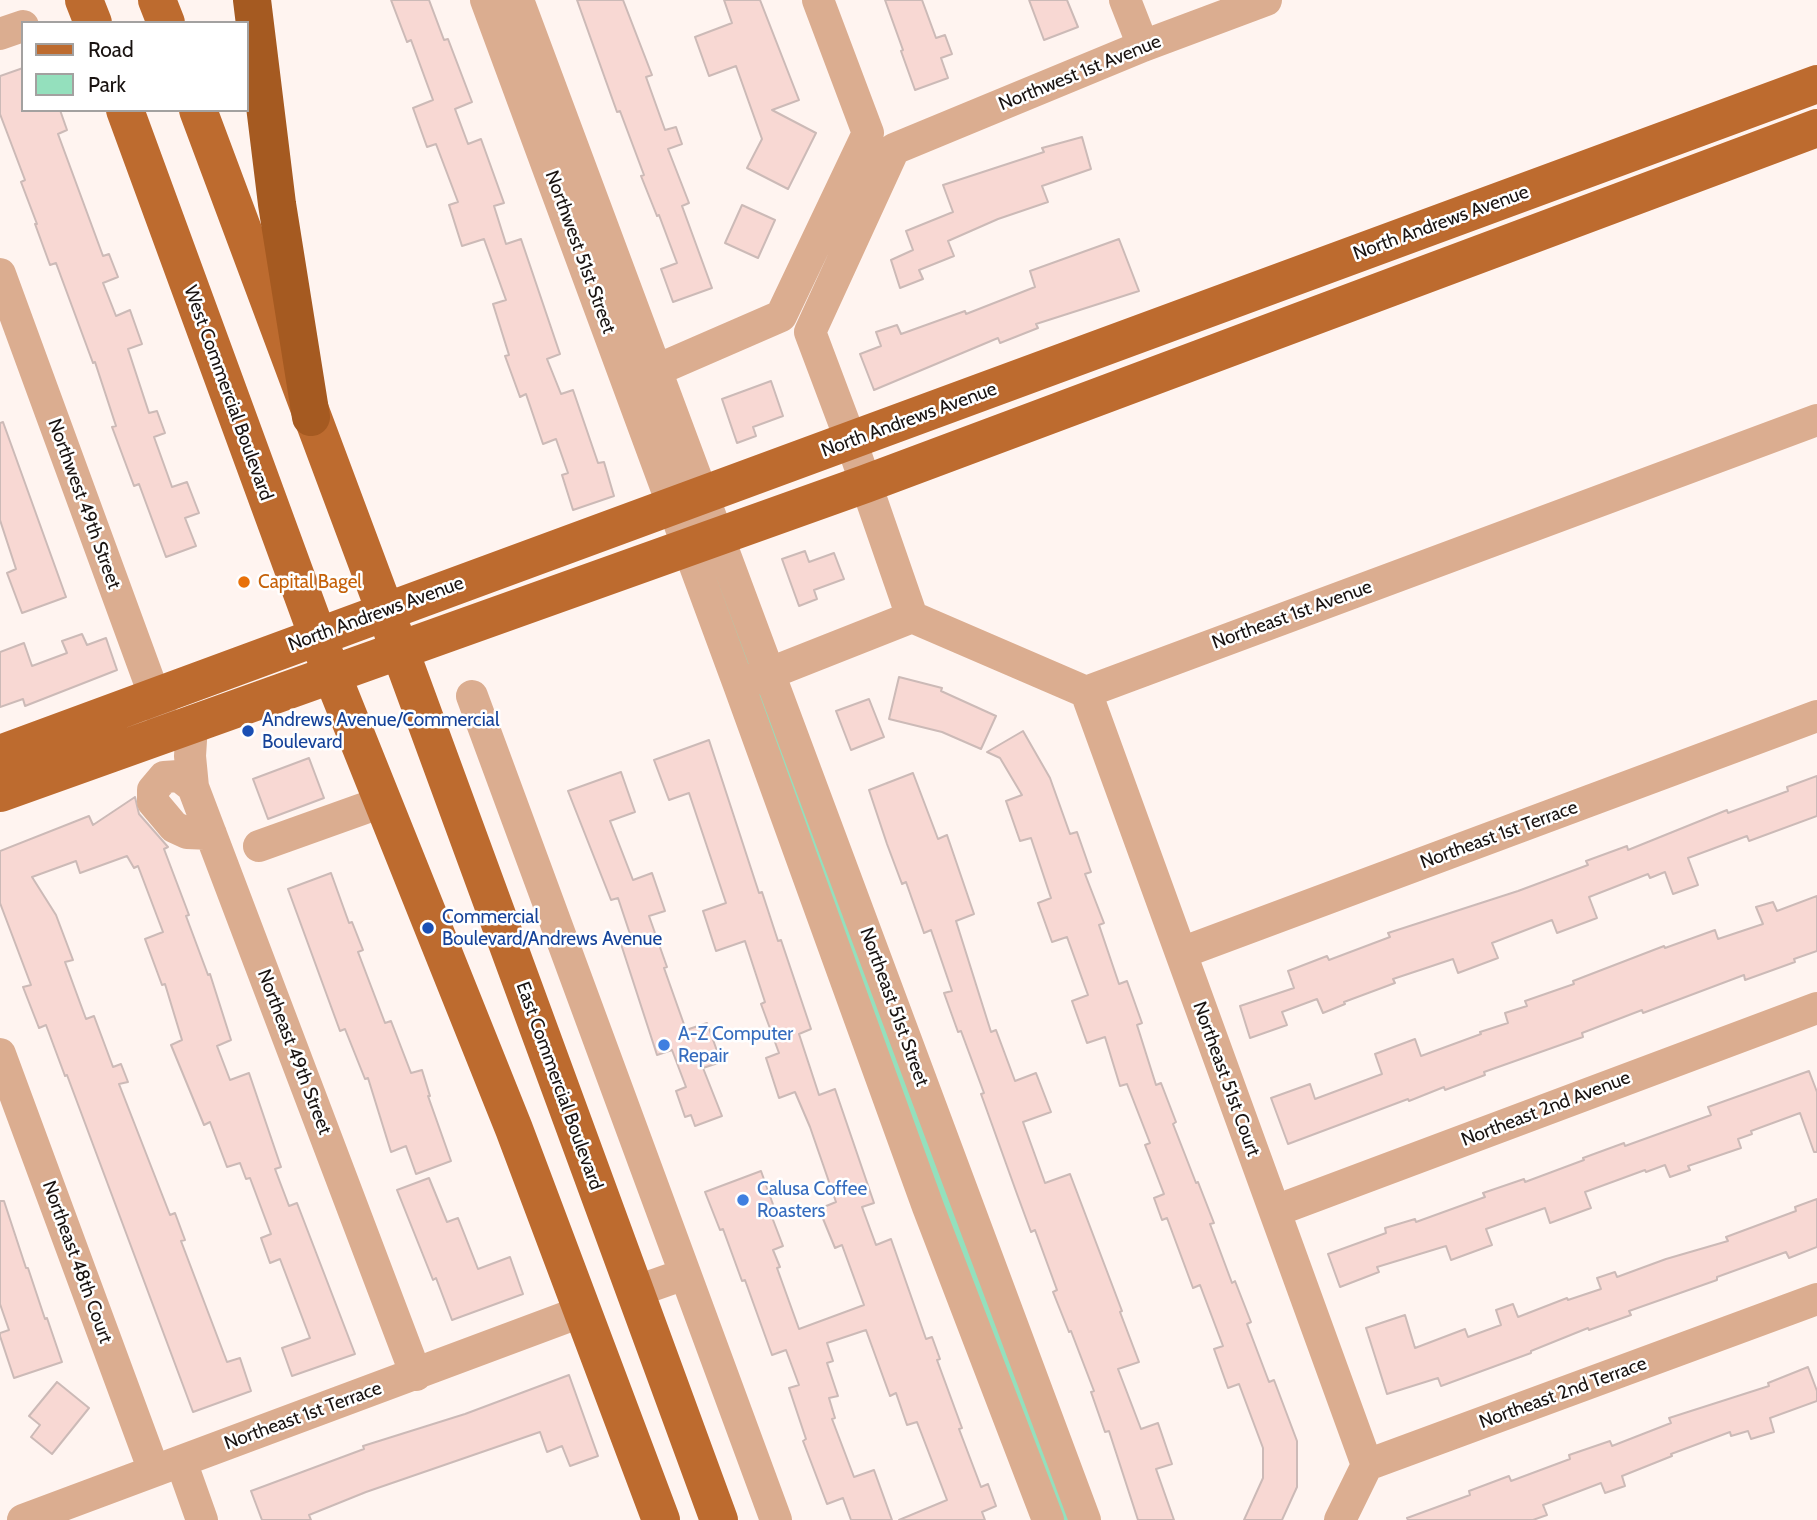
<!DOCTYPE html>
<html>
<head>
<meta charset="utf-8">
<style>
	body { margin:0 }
	#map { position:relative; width:1817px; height:1520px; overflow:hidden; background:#fff4f0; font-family:Cabin,sans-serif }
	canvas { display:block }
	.legend { position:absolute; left:21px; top:21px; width:228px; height:91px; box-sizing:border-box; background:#fff; border:2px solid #a3a1a0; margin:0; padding:9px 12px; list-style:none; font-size:21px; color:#191311 }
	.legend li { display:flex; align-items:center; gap:14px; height:35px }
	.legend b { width:35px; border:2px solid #a3a1a0 }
</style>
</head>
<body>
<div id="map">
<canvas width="1817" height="1520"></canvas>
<ul class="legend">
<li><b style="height:9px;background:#bd6b2f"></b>Road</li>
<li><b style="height:19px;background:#94e0bd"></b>Park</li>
</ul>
</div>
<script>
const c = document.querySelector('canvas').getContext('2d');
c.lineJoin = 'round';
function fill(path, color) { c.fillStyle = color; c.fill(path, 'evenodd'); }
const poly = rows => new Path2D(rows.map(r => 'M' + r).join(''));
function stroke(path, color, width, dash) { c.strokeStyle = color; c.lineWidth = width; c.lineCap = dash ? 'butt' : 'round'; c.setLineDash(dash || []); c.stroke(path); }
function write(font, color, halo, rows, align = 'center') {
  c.font = font + ' Cabin,sans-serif'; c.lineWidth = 5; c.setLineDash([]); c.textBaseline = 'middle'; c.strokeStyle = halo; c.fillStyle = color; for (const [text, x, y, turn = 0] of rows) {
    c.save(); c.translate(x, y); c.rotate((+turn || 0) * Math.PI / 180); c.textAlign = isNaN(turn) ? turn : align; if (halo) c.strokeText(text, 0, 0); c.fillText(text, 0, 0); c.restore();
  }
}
fill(poly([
	[720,561,1079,1520,1056,1520,704,568]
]), '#94e0bd');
const building = poly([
	[391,0,429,0,444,40,448,39,472,102,455,109,468,144,481,139,504,203,494,206,506,244,521,239,560,354,547,359,561,394,573,390,598,463,604,462,614,496,573,510,562,475,568,473,556,439,543,444,526,394,520,397,505,356,509,355,493,304,506,300,484,239,462,246,449,205,458,202,436,144,427,147,413,108,433,100,411,40,407,42,391,0],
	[577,0,623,0,652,75,646,77,665,130,676,127,682,144,668,149,689,203,682,206,712,288,673,302,661,269,677,263,659,215,657,216,641,176,644,175,620,111,617,112,577,0],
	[724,0,760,0,799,100,772,110,816,133,788,189,747,168,762,139,736,66,709,76,695,37,732,23,724,0],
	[885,0,922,0,936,38,945,35,952,54,941,58,948,78,915,90,901,51,903,50,885,0],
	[1029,0,1067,0,1078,27,1044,40,1029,0],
	[23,68,23,110,60,110,67,130,58,134,103,256,109,254,118,277,103,283,116,316,130,310,142,344,128,349,149,413,157,411,165,433,154,437,172,487,187,482,199,513,185,518,196,546,166,557,139,484,134,486,112,427,116,426,95,362,93,363,56,263,50,265,35,224,37,224,21,182,25,180,0,114,0,76,23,68],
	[1082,137,1091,169,1042,186,1048,202,998,219,948,241,954,256,919,270,923,279,900,288,891,260,913,250,906,231,953,212,943,185,1044,152,1042,148,1082,137],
	[742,205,775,220,758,258,725,243,742,205],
	[1119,239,1139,291,1036,324,1038,328,1000,343,998,338,874,390,860,354,881,346,876,332,897,325,901,334,965,311,966,314,1035,287,1030,271,1119,239],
	[771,381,783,416,753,427,756,436,737,443,722,399,771,381],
	[3,422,66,597,22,613,7,573,16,569,0,520,0,423,3,422],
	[805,551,809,562,834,553,844,579,814,590,817,599,799,606,782,559,805,551],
	[82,634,87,645,106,638,117,670,25,706,23,699,0,707,0,652,24,643,32,666,67,653,62,641,82,634],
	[899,677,942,688,941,691,996,716,981,749,942,732,889,719,899,677],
	[869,699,884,737,851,750,836,711,869,699],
	[1023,731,1050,778,1070,834,1077,832,1091,872,1085,874,1104,923,1099,925,1119,984,1127,981,1142,1023,1137,1025,1156,1085,1161,1083,1176,1122,1173,1124,1196,1183,1198,1182,1214,1223,1210,1224,1232,1283,1235,1281,1251,1322,1247,1324,1269,1382,1274,1380,1297,1441,1297,1487,1282,1520,1244,1520,1263,1478,1263,1448,1239,1384,1228,1388,1214,1349,1223,1346,1200,1285,1193,1288,1167,1218,1162,1220,1154,1198,1164,1194,1145,1145,1150,1143,1127,1084,1120,1086,1105,1037,1087,1043,1072,1001,1088,995,1067,937,1052,942,1038,903,1051,898,1031,838,1020,841,1006,801,1022,795,1000,758,987,752,1023,731],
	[709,740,759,893,762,892,778,941,781,940,811,1029,799,1034,819,1095,835,1089,874,1203,862,1207,876,1245,891,1239,926,1339,932,1337,940,1359,937,1360,962,1428,959,1429,981,1487,988,1484,996,1506,982,1512,985,1520,899,1520,947,1500,917,1422,907,1425,896,1393,890,1396,866,1330,827,1343,833,1361,827,1363,838,1396,829,1398,835,1418,832,1419,854,1477,874,1470,892,1520,851,1520,843,1498,827,1504,803,1441,806,1439,789,1388,799,1385,786,1350,772,1355,745,1280,742,1281,723,1229,720,1230,705,1192,761,1171,775,1210,770,1212,783,1246,773,1250,780,1267,777,1268,799,1329,864,1305,842,1245,835,1248,819,1209,836,1202,810,1127,795,1092,779,1098,766,1058,779,1053,761,1004,765,1002,745,941,716,951,703,911,726,903,689,793,669,800,654,760,709,740],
	[309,758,324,798,268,819,253,779,309,758],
	[621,772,635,812,610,821,633,880,652,873,665,911,649,916,667,967,664,968,686,1030,707,1023,721,1062,703,1068,722,1116,695,1126,691,1115,685,1117,676,1091,686,1087,672,1050,657,1055,620,941,631,937,618,898,611,900,568,791,621,772],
	[913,773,938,839,947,835,974,914,956,921,991,1032,996,1030,1015,1081,1036,1073,1051,1112,1023,1122,1045,1183,1070,1174,1122,1311,1120,1312,1139,1362,1118,1369,1141,1429,1158,1423,1172,1464,1156,1469,1174,1520,1138,1520,1109,1431,1105,1432,1091,1392,1094,1391,1071,1331,1069,1332,1053,1292,1057,1290,1035,1230,1031,1232,1017,1194,981,1094,984,1093,961,1031,958,1032,944,993,952,991,931,930,924,933,906,882,902,884,887,844,869,790,913,773],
	[1817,776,1817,816,1749,841,1747,836,1688,858,1698,885,1673,894,1665,872,1650,878,1648,874,1589,897,1597,918,1557,933,1552,920,1492,943,1498,958,1458,973,1453,959,1393,979,1395,983,1344,1002,1345,1004,1323,1013,1317,999,1282,1012,1287,1025,1250,1038,1240,1006,1294,988,1288,971,1327,956,1329,960,1390,937,1388,933,1518,891,1588,865,1586,861,1627,846,1628,850,1727,810,1728,813,1788,791,1787,787,1817,776],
	[135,797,139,814,168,847,164,849,189,915,186,916,208,975,210,974,231,1040,217,1046,230,1080,249,1073,281,1167,275,1169,289,1206,297,1203,355,1354,292,1376,282,1348,310,1338,280,1259,270,1263,261,1238,271,1234,250,1178,246,1179,240,1163,227,1167,210,1122,204,1125,171,1045,182,1040,165,984,162,985,145,939,163,932,138,866,134,868,127,856,80,873,76,861,32,877,56,915,73,960,65,962,86,1019,94,1016,113,1067,121,1064,128,1082,119,1084,170,1215,175,1213,185,1240,181,1241,227,1362,240,1358,251,1391,193,1412,67,1075,65,1076,46,1025,39,1028,23,987,31,985,0,903,0,851,89,816,93,825,135,797],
	[331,873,349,923,352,922,363,950,358,952,385,1023,391,1021,411,1073,422,1070,430,1096,428,1096,451,1161,416,1174,406,1146,391,1152,368,1078,365,1079,345,1029,340,1031,288,889,331,873],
	[1817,896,1817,951,1794,959,1795,962,1745,980,1744,975,1643,1013,1642,1010,1582,1033,1583,1037,1484,1072,1485,1075,1445,1090,1444,1087,1409,1101,1408,1099,1288,1144,1271,1098,1310,1084,1315,1099,1382,1074,1375,1054,1415,1039,1421,1056,1481,1034,1480,1032,1508,1023,1505,1013,1527,1006,1525,1001,1574,984,1573,981,1664,946,1665,948,1715,930,1718,939,1763,924,1756,907,1773,902,1777,911,1817,896],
	[1809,1071,1817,1092,1817,1152,1814,1152,1800,1113,1751,1131,1752,1134,1738,1139,1741,1148,1688,1166,1690,1170,1670,1177,1665,1165,1646,1172,1645,1170,1585,1192,1591,1208,1550,1223,1545,1208,1486,1229,1492,1245,1451,1260,1446,1246,1377,1267,1379,1272,1340,1287,1328,1254,1386,1233,1385,1228,1415,1219,1416,1222,1485,1197,1483,1193,1524,1179,1525,1182,1584,1160,1583,1158,1624,1143,1625,1146,1711,1115,1708,1107,1809,1071],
	[429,1178,447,1222,458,1218,478,1269,510,1257,523,1294,452,1320,436,1278,433,1280,397,1190,429,1178],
	[1817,1199,1817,1247,1789,1258,1786,1252,1717,1277,1717,1280,1629,1311,1631,1315,1589,1330,1588,1328,1531,1351,1531,1353,1441,1386,1438,1378,1387,1394,1366,1328,1405,1315,1415,1348,1465,1329,1468,1337,1501,1325,1496,1310,1513,1304,1518,1317,1567,1298,1568,1300,1601,1289,1597,1278,1615,1272,1617,1277,1666,1259,1728,1241,1726,1237,1796,1211,1795,1207,1817,1199],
	[0,1201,4,1201,26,1268,28,1268,45,1319,47,1318,62,1362,14,1378,0,1336,0,1333,9,1330,0,1304,0,1201],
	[1808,1367,1817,1391,1817,1401,1770,1418,1774,1432,1751,1439,1748,1431,1731,1436,1730,1432,1671,1454,1672,1456,1622,1476,1625,1486,1605,1493,1601,1483,1543,1505,1547,1515,1533,1520,1408,1520,1407,1518,1470,1495,1469,1491,1509,1476,1511,1481,1570,1459,1569,1455,1610,1441,1612,1446,1671,1423,1669,1418,1769,1386,1768,1383,1808,1367],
	[569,1375,598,1456,570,1466,562,1446,547,1452,540,1432,366,1492,309,1515,311,1520,262,1520,251,1491,364,1449,363,1446,465,1414,569,1375],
	[57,1382,89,1408,52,1454,31,1437,40,1425,29,1416,57,1382]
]);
fill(building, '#f8d8d3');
stroke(building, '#ccbab7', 2);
stroke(poly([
	[486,0,739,685,928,1207,1048,1520],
	[518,0,1085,1520],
	[818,0,868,133],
	[1125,0,1143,46],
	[0,34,23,26],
	[0,274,163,719],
	[810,332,894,149,1143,46,1266,0],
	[810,332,851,441,912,617],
	[636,376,666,366,781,316,868,133],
	[750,681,912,617,1086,692,1817,420],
	[1086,692,1367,1465],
	[472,696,776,1520],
	[192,725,190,756,193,787,416,1375],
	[193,787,179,776,164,777,153,790,153,802,174,827,187,833,211,834],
	[259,846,382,802],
	[1181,953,1817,716],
	[0,1054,154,1471],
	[1275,1211,1817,1008],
	[634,1292,685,1274],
	[181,1461,202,1520],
	[23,1520,583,1311],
	[1340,1520,1367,1465,1817,1299]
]), '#dbad90', 32);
stroke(poly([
	[84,0,93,23],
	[157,0,166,23],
	[125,110,332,675,514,1129,661,1520],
	[198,110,400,651,719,1520],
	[0,754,1817,84],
	[0,793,865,484,1817,128]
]), '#bd6b2f', 38);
stroke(poly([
	[252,0,277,204,311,417]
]), '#a55a21', 38);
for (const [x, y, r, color] of [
	[244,582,7,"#e8710a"],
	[248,731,7,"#1a4fb4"],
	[428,928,7,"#1a4fb4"],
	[664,1045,7,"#3f7fe0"],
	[743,1200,7,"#3f7fe0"]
]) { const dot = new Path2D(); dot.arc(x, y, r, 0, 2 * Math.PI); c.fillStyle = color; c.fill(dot); stroke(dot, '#fff', 2.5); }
write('19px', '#191311', '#fff', [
	["Northwest 1st Avenue",1080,73,-22],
	["North Andrews Avenue",1441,223,-20],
	["Northwest 51st Street",580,252,70],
	["West Commercial Boulevard",228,393,70],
	["North Andrews Avenue",909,420,-20],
	["Northwest 49th Street",84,504,70],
	["North Andrews Avenue",376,614,-20],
	["Northeast 1st Avenue",1292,615,-20],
	["Northeast 1st Terrace",1499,835,-20],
	["Northeast 51st Street",894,1007,70],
	["Northeast 49th Street",294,1052,69],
	["Northeast 51st Court",1226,1079,70],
	["East Commercial Boulevard",559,1086,70],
	["Northeast 2nd Avenue",1546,1109,-21],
	["Northeast 48th Court",77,1262,70],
	["Northeast 2nd Terrace",1563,1393,-20],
	["Northeast 1st Terrace",303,1416,-20]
]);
write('19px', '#c56008', '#fff', [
	["Capital Bagel",258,582]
], 'left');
write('19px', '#164399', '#fff', [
	["Andrews Avenue/Commercial",262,720],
	["Boulevard",262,742],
	["Commercial",442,917],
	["Boulevard/Andrews Avenue",442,939]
], 'left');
write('19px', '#366cbe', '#fff', [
	["A-Z Computer",678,1034],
	["Repair",678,1056],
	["Calusa Coffee",757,1189],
	["Roasters",757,1211]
], 'left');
</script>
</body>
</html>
